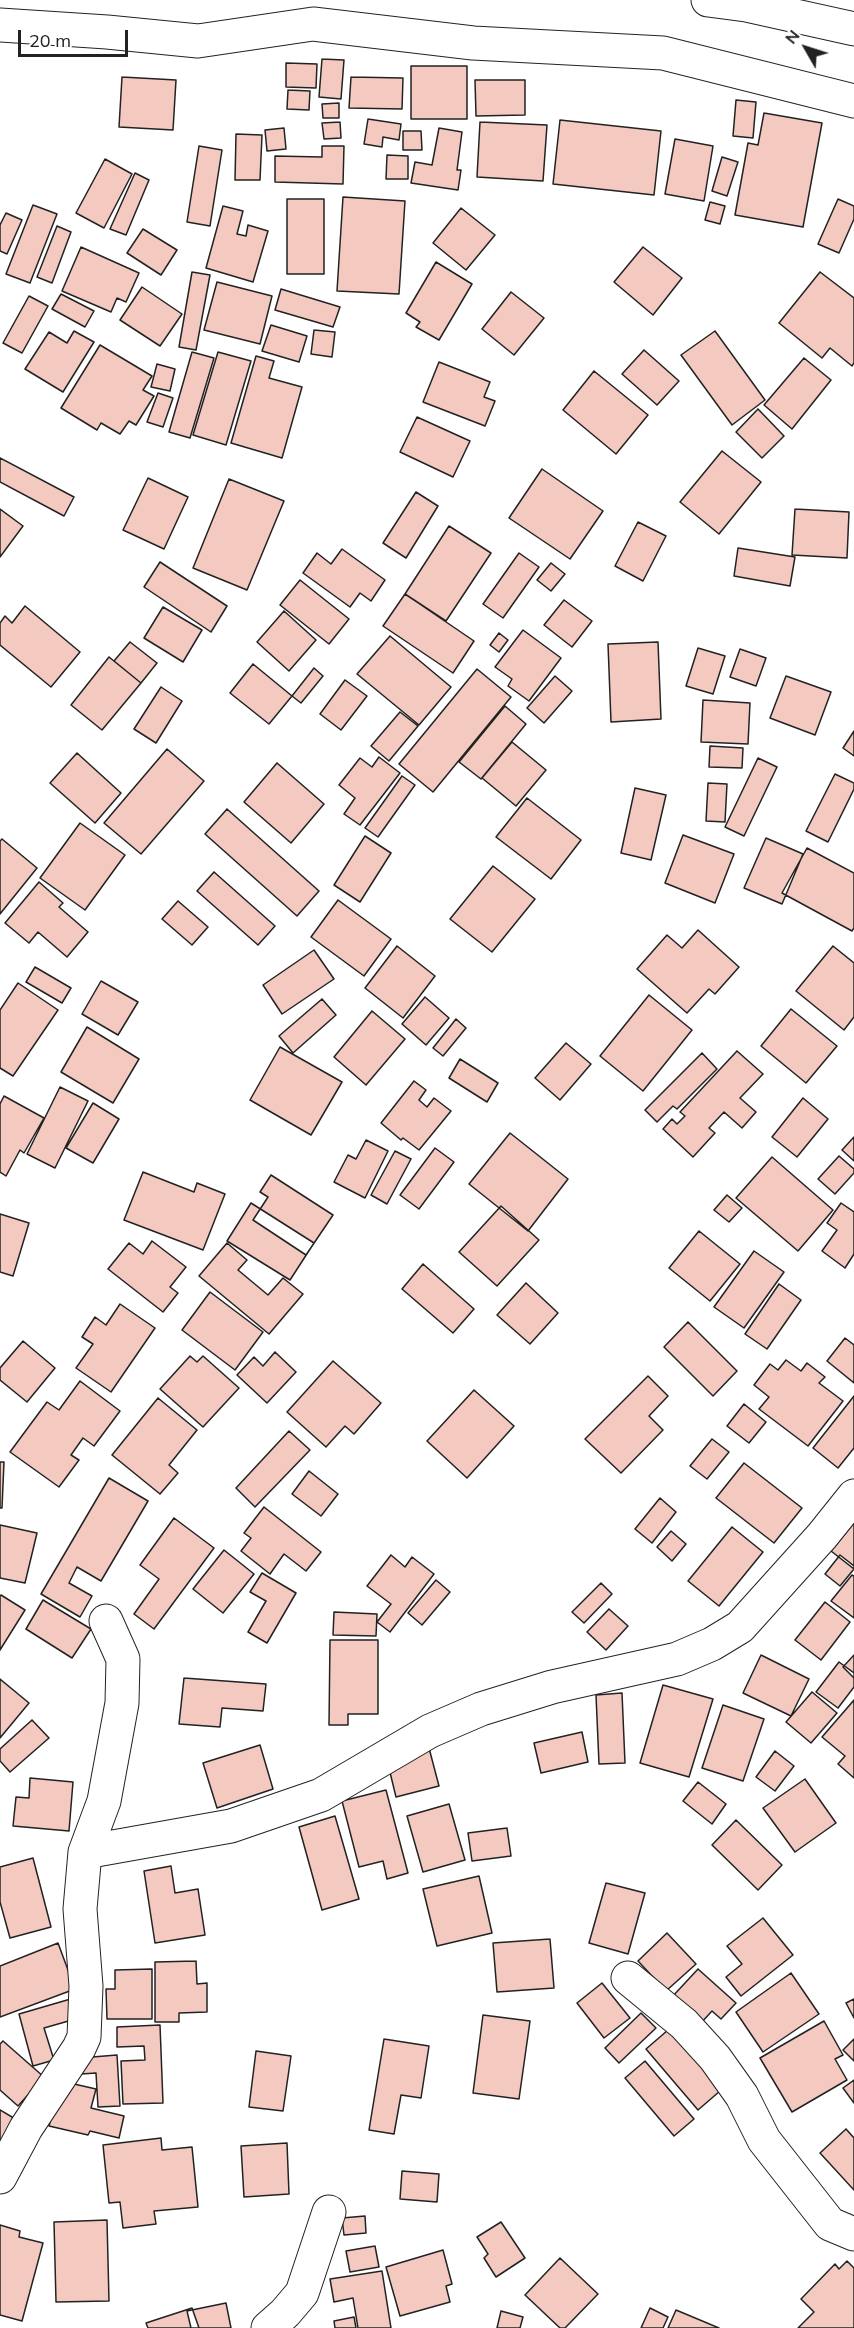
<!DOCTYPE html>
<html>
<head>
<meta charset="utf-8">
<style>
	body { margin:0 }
	#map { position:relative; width:854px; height:2328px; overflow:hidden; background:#fff; font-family:Mulish,sans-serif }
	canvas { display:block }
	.north { position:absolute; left:776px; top:18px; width:60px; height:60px; -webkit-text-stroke:4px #fff; paint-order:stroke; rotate:309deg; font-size:16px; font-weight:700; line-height:24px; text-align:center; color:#222 }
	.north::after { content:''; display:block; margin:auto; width:21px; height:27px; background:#222; clip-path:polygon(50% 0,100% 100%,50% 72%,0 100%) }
	.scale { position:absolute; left:18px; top:30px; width:110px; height:27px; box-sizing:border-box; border:3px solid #222; border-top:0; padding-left:8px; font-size:18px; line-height:21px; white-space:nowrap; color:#222; -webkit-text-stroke:4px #fff; paint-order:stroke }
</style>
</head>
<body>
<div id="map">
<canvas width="854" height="2328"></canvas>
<div class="north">N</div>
<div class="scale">20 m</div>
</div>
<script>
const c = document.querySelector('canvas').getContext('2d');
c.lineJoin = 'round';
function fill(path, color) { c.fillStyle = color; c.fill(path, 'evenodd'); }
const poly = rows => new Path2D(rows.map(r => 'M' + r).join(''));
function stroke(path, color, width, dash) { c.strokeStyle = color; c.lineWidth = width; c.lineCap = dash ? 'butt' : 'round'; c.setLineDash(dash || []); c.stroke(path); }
const building = poly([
	[322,59,344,60,341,99,319,97,322,59],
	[286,63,317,64,316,88,286,87,286,63],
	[411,66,467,66,467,119,411,119,411,66],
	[122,77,176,80,173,130,119,127,122,77],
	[351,77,403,78,402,109,349,108,351,77],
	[475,80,525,80,525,115,476,116,475,80],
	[288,90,310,91,309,110,287,109,288,90],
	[736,100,756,102,753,138,733,136,736,100],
	[339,103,339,118,323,118,322,104,339,103],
	[764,113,822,123,803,227,735,215,748,143,758,145,764,113],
	[368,119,401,124,399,140,383,137,382,147,364,144,368,119],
	[560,120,661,131,654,195,553,184,560,120],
	[340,122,341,138,324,139,322,123,340,122],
	[480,122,547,125,543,181,477,177,480,122],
	[284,128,286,149,267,151,265,130,284,128],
	[439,128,462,132,457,170,461,170,458,190,411,183,415,162,432,165,439,128],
	[403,131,421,131,422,150,403,150,403,131],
	[236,134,262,135,260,180,235,180,236,134],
	[675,139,713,146,704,201,665,194,675,139],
	[199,146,222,150,210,226,187,222,199,146],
	[322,146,344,146,343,184,275,182,275,156,322,157,322,146],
	[387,155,408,156,408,179,386,179,387,155],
	[722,157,738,162,727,196,712,191,722,157],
	[105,159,132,174,104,228,76,213,105,159],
	[135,173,149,180,126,235,110,229,135,173],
	[343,197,405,201,399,294,337,291,343,197],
	[287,199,324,199,324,274,287,274,287,199],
	[838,199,854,206,854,219,839,253,818,244,838,199],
	[710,202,725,206,720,224,705,220,710,202],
	[33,205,57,214,30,283,6,274,33,205],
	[223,206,243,211,237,234,246,236,248,225,268,231,253,282,206,268,223,206],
	[461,208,495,235,466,270,433,243,461,208],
	[6,213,22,220,7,254,0,251,0,225,6,213],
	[57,226,71,232,52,283,37,277,57,226],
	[143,229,177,250,161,275,127,253,143,229],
	[81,247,139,273,126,302,117,298,111,312,62,291,81,247],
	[643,247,682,278,653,315,614,282,643,247],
	[436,262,472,284,439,340,416,327,420,322,406,313,436,262],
	[192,272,210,275,196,350,179,347,192,272],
	[820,272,854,298,854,363,852,366,830,348,822,358,779,323,820,272],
	[217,282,272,296,260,344,204,330,217,282],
	[142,287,182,314,160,346,120,320,142,287],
	[281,289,340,307,333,327,275,310,281,289],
	[511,292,544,318,514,355,482,329,511,292],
	[61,294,94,311,85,327,52,309,61,294],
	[29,296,48,306,22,353,3,343,29,296],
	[271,325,307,336,299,362,262,351,271,325],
	[314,330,335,332,332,357,311,354,314,330],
	[74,331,94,342,63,392,25,369,49,332,67,343,74,331],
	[715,331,765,400,732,425,681,355,715,331],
	[100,345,152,376,143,390,154,396,136,425,129,421,120,434,101,423,97,430,61,408,100,345],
	[644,350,679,381,657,405,622,374,644,350],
	[192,352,214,358,190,438,169,432,192,352],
	[218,352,251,361,226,445,193,435,218,352],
	[256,356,274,361,269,378,302,387,282,458,231,443,256,356],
	[804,358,831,380,792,429,764,405,804,358],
	[439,362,490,382,484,397,495,401,485,426,423,402,439,362],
	[157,364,175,369,170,391,151,387,157,364],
	[594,371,648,415,616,454,563,410,594,371],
	[158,393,173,398,163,427,147,422,158,393],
	[758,409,784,436,762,458,736,432,758,409],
	[417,417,470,441,453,477,400,452,417,417],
	[722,451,761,482,719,534,680,502,722,451],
	[0,458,74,497,64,516,0,482,0,458],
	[542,469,603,511,570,559,509,518,542,469],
	[148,478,188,497,164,549,123,530,148,478],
	[229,479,284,501,247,590,193,568,229,479],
	[416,492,438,506,406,558,383,543,416,492],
	[0,509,23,526,0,557,0,509],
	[795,509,849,512,847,558,792,555,795,509],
	[638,522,666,536,643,581,615,566,638,522],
	[449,526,491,553,446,621,405,594,449,526],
	[738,548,795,557,790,586,734,576,738,548],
	[342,549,385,580,371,601,360,593,350,607,303,573,317,553,331,564,342,549],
	[519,553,539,567,503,618,483,604,519,553],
	[160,562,227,606,211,632,144,587,160,562],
	[551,563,565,574,551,591,537,580,551,563],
	[300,580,349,619,329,644,280,605,300,580],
	[405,594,474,641,453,673,383,626,405,594],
	[564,600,592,621,572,647,544,625,564,600],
	[25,606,80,652,51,687,0,645,0,623,5,616,12,623,25,606],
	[163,607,202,630,183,662,144,638,163,607],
	[284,611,316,640,289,671,257,642,284,611],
	[523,630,561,658,529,701,508,686,512,679,495,667,523,630],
	[499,633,508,640,499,652,490,645,499,633],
	[390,636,451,687,419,725,357,674,390,636],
	[130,642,157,663,141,683,114,661,130,642],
	[658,642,661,719,611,722,608,644,658,642],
	[698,648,725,656,713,694,686,686,698,648],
	[740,649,766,658,756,686,730,677,740,649],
	[109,657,141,683,102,730,71,705,109,657],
	[253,664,292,696,269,724,230,693,253,664],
	[314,668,323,676,301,703,292,696,314,668],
	[477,669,511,697,433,792,399,764,477,669],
	[555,676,572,691,544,723,527,708,555,676],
	[786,676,831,692,815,735,770,718,786,676],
	[345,680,367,696,341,730,320,714,345,680],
	[161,687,182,701,156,743,134,729,161,687],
	[703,700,750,703,748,744,701,742,703,700],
	[505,706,526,724,481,779,459,762,505,706],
	[400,712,418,726,389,761,371,746,400,712],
	[854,731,854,756,843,748,854,731],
	[512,742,546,770,516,806,482,778,512,742],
	[710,746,743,748,742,768,709,767,710,746],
	[167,749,204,781,141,854,104,823,167,749],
	[77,753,121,793,95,823,50,783,77,753],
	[379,757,400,773,360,825,344,814,355,798,339,785,360,758,372,767,379,757],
	[758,758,777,767,744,836,725,827,758,758],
	[277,763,324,804,291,843,244,802,277,763],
	[835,774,854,783,854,789,828,842,806,831,835,774],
	[402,776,415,785,378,837,365,828,402,776],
	[708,783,727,784,725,822,706,821,708,783],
	[635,788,666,795,651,860,621,853,635,788],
	[527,798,581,840,551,879,496,837,527,798],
	[227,809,319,891,297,916,205,834,227,809],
	[80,823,125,855,85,910,40,878,80,823],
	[683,835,734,854,715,903,665,883,683,835],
	[365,836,391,853,360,902,334,885,365,836],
	[766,838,803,854,782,904,744,888,766,838],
	[2,839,37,868,0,914,0,841,2,839],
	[807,848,854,873,854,928,852,931,782,893,807,848],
	[493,866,535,899,492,952,450,919,493,866],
	[214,872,275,926,258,945,197,891,214,872],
	[39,882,63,903,59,907,88,932,67,957,38,932,29,943,5,923,39,882],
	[338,900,391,939,364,976,311,937,338,900],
	[178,901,208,927,192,945,162,919,178,901],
	[698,930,739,967,715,994,709,989,687,1013,637,969,667,935,682,948,698,930],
	[397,946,435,976,403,1018,365,988,397,946],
	[833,946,854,963,854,1017,844,1030,796,991,833,946],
	[314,950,334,979,282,1014,263,985,314,950],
	[35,967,71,988,62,1003,26,982,35,967],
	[101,981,138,1002,118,1035,82,1014,101,981],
	[18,983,58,1010,13,1076,0,1068,0,1010,18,983],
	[649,995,692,1030,643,1091,600,1056,649,995],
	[425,997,449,1018,426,1045,402,1024,425,997],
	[322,999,336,1015,293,1053,279,1036,322,999],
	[791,1009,837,1046,806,1083,761,1046,791,1009],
	[372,1011,405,1039,366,1085,334,1057,372,1011],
	[456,1019,466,1028,443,1056,433,1048,456,1019],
	[87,1027,139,1059,113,1103,61,1072,87,1027],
	[566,1043,591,1064,560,1100,535,1078,566,1043],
	[280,1047,342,1082,311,1135,250,1100,280,1047],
	[737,1051,763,1074,740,1098,756,1112,742,1128,724,1112,709,1128,715,1133,693,1157,663,1129,672,1119,677,1124,685,1116,680,1112,737,1051],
	[702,1053,717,1069,677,1109,673,1106,657,1122,645,1110,702,1053],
	[460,1059,498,1083,487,1102,449,1078,460,1059],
	[414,1081,426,1090,419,1100,427,1107,434,1098,451,1111,419,1150,403,1138,401,1140,381,1123,414,1081],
	[60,1087,88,1101,55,1168,27,1154,60,1087],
	[4,1096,44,1118,24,1153,20,1150,6,1176,0,1172,0,1104,4,1096],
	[803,1098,828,1119,797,1157,772,1137,803,1098],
	[93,1103,119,1119,93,1163,66,1148,93,1103],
	[510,1133,568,1179,528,1231,469,1184,510,1133],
	[854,1137,854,1161,842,1150,854,1137],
	[366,1140,388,1151,365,1198,334,1182,348,1155,356,1159,366,1140],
	[435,1148,454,1162,419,1209,400,1195,435,1148],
	[395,1151,411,1159,387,1204,371,1195,395,1151],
	[839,1156,854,1169,854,1173,835,1194,818,1179,839,1156],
	[772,1157,833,1210,798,1251,736,1198,772,1157],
	[143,1172,194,1192,197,1183,225,1194,203,1250,124,1220,143,1172],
	[271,1175,333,1215,306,1255,253,1220,268,1197,260,1192,271,1175],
	[727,1195,742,1208,729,1222,714,1210,727,1195],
	[251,1203,314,1243,290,1280,227,1241,251,1203],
	[841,1203,854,1212,854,1254,845,1268,822,1251,837,1230,827,1223,841,1203],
	[501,1206,539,1240,497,1286,459,1252,501,1206],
	[0,1214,29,1223,13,1276,0,1272,0,1214],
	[699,1231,740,1264,710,1301,669,1268,699,1231],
	[152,1241,186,1267,170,1287,178,1293,163,1312,108,1269,129,1243,143,1254,152,1241],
	[227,1243,247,1260,238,1270,268,1295,283,1278,303,1294,269,1334,199,1276,227,1243],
	[754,1251,784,1272,744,1328,714,1307,754,1251],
	[423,1264,474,1309,453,1333,402,1289,423,1264],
	[526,1283,558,1313,530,1344,497,1315,526,1283],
	[779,1284,801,1300,767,1349,745,1334,779,1284],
	[210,1292,263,1332,235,1370,182,1330,210,1292],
	[120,1304,155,1328,111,1392,76,1368,93,1344,82,1337,95,1317,106,1325,120,1304],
	[688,1322,737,1371,713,1396,664,1347,688,1322],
	[845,1338,854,1345,854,1383,827,1361,845,1338],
	[23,1341,55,1368,27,1402,0,1380,0,1368,23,1341],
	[275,1352,296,1372,267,1403,237,1375,254,1357,263,1366,275,1352],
	[190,1356,197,1362,203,1356,239,1388,203,1427,160,1389,190,1356],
	[786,1360,801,1371,807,1363,825,1377,819,1383,843,1401,808,1446,759,1409,769,1397,754,1385,770,1364,778,1370,786,1360],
	[333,1361,381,1403,354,1434,345,1426,326,1447,287,1412,333,1361],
	[648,1376,668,1396,649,1416,663,1430,621,1473,585,1439,648,1376],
	[80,1381,120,1411,94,1446,83,1438,71,1455,79,1460,59,1487,10,1452,47,1402,59,1410,80,1381],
	[474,1390,514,1426,467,1478,427,1441,474,1390],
	[854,1396,854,1448,838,1468,813,1448,854,1396],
	[158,1398,197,1430,169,1465,178,1473,160,1494,112,1455,158,1398],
	[744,1404,766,1422,749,1443,727,1426,744,1404],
	[289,1431,310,1450,255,1507,236,1488,289,1431],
	[712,1439,729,1452,707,1479,690,1466,712,1439],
	[0,1462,4,1462,2,1508,0,1508,0,1462],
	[744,1463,802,1508,774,1543,716,1498,744,1463],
	[309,1471,338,1494,321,1516,292,1494,309,1471],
	[109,1478,148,1501,101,1581,77,1567,69,1583,92,1596,80,1617,41,1594,109,1478],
	[660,1498,676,1512,652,1543,635,1529,660,1498],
	[264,1507,321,1552,306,1571,284,1554,270,1574,241,1551,251,1538,244,1533,264,1507],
	[174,1518,214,1548,154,1629,134,1614,159,1579,140,1565,174,1518],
	[854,1523,854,1569,831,1551,854,1523],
	[0,1525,37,1533,25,1583,0,1578,0,1525],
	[732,1527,763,1552,719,1606,688,1581,732,1527],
	[671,1531,686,1544,672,1561,657,1547,671,1531],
	[224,1550,254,1574,223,1613,193,1589,224,1550],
	[391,1555,405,1567,412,1557,434,1574,390,1632,377,1622,391,1604,367,1586,391,1555],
	[840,1555,854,1566,854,1569,840,1586,825,1574,840,1555],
	[262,1573,296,1593,267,1643,248,1632,266,1601,250,1592,262,1573],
	[852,1575,854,1576,854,1618,831,1601,852,1575],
	[436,1580,450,1592,422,1625,408,1613,436,1580],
	[601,1583,612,1594,584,1623,572,1612,601,1583],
	[1,1595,25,1610,0,1650,0,1596,1,1595],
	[43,1600,91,1629,72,1658,26,1629,43,1600],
	[825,1602,850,1622,821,1660,795,1640,825,1602],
	[609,1609,628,1626,606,1650,587,1632,609,1609],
	[334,1612,377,1614,376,1636,333,1635,334,1612],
	[330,1640,378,1640,378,1714,348,1714,348,1725,329,1725,330,1640],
	[761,1655,809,1679,791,1716,743,1693,761,1655],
	[854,1655,854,1678,843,1667,854,1655],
	[839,1662,854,1673,854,1687,838,1708,816,1692,839,1662],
	[184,1678,266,1684,263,1711,222,1708,220,1727,179,1724,184,1678],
	[0,1679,29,1703,0,1738,0,1679],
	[663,1685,713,1699,689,1777,640,1763,663,1685],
	[812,1692,837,1713,811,1743,786,1722,812,1692],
	[622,1693,625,1763,599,1764,596,1695,622,1693],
	[854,1700,854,1778,838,1764,845,1756,822,1737,854,1700],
	[723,1705,764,1719,743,1781,702,1768,723,1705],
	[32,1720,49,1738,10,1772,0,1761,0,1749,32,1720],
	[582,1732,588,1762,541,1773,534,1743,582,1732],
	[260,1745,273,1789,217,1808,203,1763,260,1745],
	[429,1748,439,1786,396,1797,387,1760,429,1748],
	[775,1751,794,1766,775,1791,756,1777,775,1751],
	[30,1778,73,1782,69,1831,13,1826,16,1797,29,1798,30,1778],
	[805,1779,836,1823,795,1852,763,1808,805,1779],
	[698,1782,726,1804,712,1824,683,1801,698,1782],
	[386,1790,408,1873,387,1879,383,1861,359,1867,342,1801,386,1790],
	[449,1804,465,1860,423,1872,407,1816,449,1804],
	[335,1816,359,1899,322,1910,299,1827,335,1816],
	[736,1820,782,1865,758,1890,712,1845,736,1820],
	[507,1828,511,1856,472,1861,468,1833,507,1828],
	[33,1858,51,1927,10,1938,0,1902,0,1867,33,1858],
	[171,1866,175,1893,198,1889,205,1935,155,1943,144,1871,171,1866],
	[479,1876,492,1933,437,1946,423,1889,479,1876],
	[606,1883,645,1893,628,1954,589,1943,606,1883],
	[763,1918,793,1955,741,1996,726,1977,742,1964,727,1946,763,1918],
	[667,1933,696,1964,666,1991,638,1961,667,1933],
	[550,1939,554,1988,497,1992,493,1943,550,1939],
	[58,1943,75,1989,0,2017,0,1966,58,1943],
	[196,1961,197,1984,207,1983,207,2012,179,2013,179,2022,155,2022,155,1962,196,1961],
	[152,1969,152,2019,107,2019,106,1989,115,1989,115,1970,152,1969],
	[698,1969,736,2003,721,2019,712,2011,701,2023,672,1997,698,1969],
	[791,1973,819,2014,763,2052,736,2012,791,1973],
	[602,1983,630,2018,604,2038,577,2003,602,1983],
	[74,1998,79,2018,44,2028,54,2060,33,2066,19,2014,74,1998],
	[854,1999,854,2018,846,2003,854,1999],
	[641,2013,656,2028,619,2063,605,2048,641,2013],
	[483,2015,530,2021,519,2099,473,2093,483,2015],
	[824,2021,843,2055,835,2059,847,2080,792,2112,760,2058,824,2021],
	[675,2024,721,2079,714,2085,720,2091,698,2110,646,2049,675,2024],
	[160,2025,163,2103,123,2104,121,2061,145,2060,144,2046,117,2047,117,2027,160,2025],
	[384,2039,429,2046,421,2098,401,2095,394,2134,369,2130,384,2039],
	[854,2039,854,2061,843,2050,854,2039],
	[3,2041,44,2077,18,2106,0,2090,0,2044,3,2041],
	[256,2051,291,2056,283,2111,249,2107,256,2051],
	[117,2055,120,2106,98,2107,96,2073,81,2074,80,2058,117,2055],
	[645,2061,694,2119,674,2136,625,2078,645,2061],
	[854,2080,854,2103,843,2088,854,2080],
	[61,2081,96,2089,91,2108,124,2116,119,2138,90,2131,88,2135,49,2126,61,2081],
	[0,2110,17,2120,0,2147,0,2110],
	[846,2129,854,2138,854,2190,820,2153,846,2129],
	[161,2138,162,2150,192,2147,198,2207,154,2211,156,2224,123,2228,120,2202,109,2203,103,2145,161,2138],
	[287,2143,289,2194,244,2197,241,2146,287,2143],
	[402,2171,439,2174,437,2202,400,2199,402,2171],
	[365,2216,366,2233,344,2235,342,2218,365,2216],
	[107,2220,109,2301,56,2302,54,2222,107,2220],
	[501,2222,525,2258,496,2277,484,2258,488,2254,477,2237,501,2222],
	[0,2225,20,2231,19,2237,43,2243,22,2321,0,2315,0,2225],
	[375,2246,379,2267,350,2272,346,2251,375,2246],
	[443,2250,452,2284,446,2286,450,2302,400,2316,386,2267,443,2250],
	[560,2258,598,2294,565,2328,560,2328,525,2295,560,2258],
	[847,2261,854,2268,854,2328,798,2328,814,2312,801,2299,835,2264,839,2269,847,2261],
	[382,2271,391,2328,358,2328,353,2298,334,2302,330,2279,382,2271],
	[226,2303,231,2328,191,2328,187,2311,226,2303],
	[192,2308,199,2328,148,2328,146,2323,192,2308],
	[650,2308,668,2317,663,2328,641,2328,650,2308],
	[676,2310,719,2328,668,2328,676,2310],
	[501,2311,523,2317,520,2328,497,2328,501,2311],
	[354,2317,356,2328,335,2328,334,2321,354,2317]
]);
fill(building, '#f3c9c0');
stroke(building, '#222', 1.5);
const minor = poly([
	[0,25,107,32,198,41,313,24,473,43,663,53,854,101],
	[85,1852,231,1826,321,1795,430,1731,481,1709,552,1687,677,1659,712,1644,740,1627,822,1536,854,1496],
	[628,1978,684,2024,715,2058,742,2096,764,2140,830,2224,854,2234],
	[0,2177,26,2128,79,2048,84,2037,86,1986,80,1909,85,1852,104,1801,122,1703,123,1659,106,1621],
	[268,2328,285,2313,302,2293,329,2212]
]);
const trunk = poly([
	[708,0,746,5,854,29]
]);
stroke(minor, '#222', 35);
stroke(trunk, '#222', 35);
stroke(minor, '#fff', 33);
stroke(trunk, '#fff', 33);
</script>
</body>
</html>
